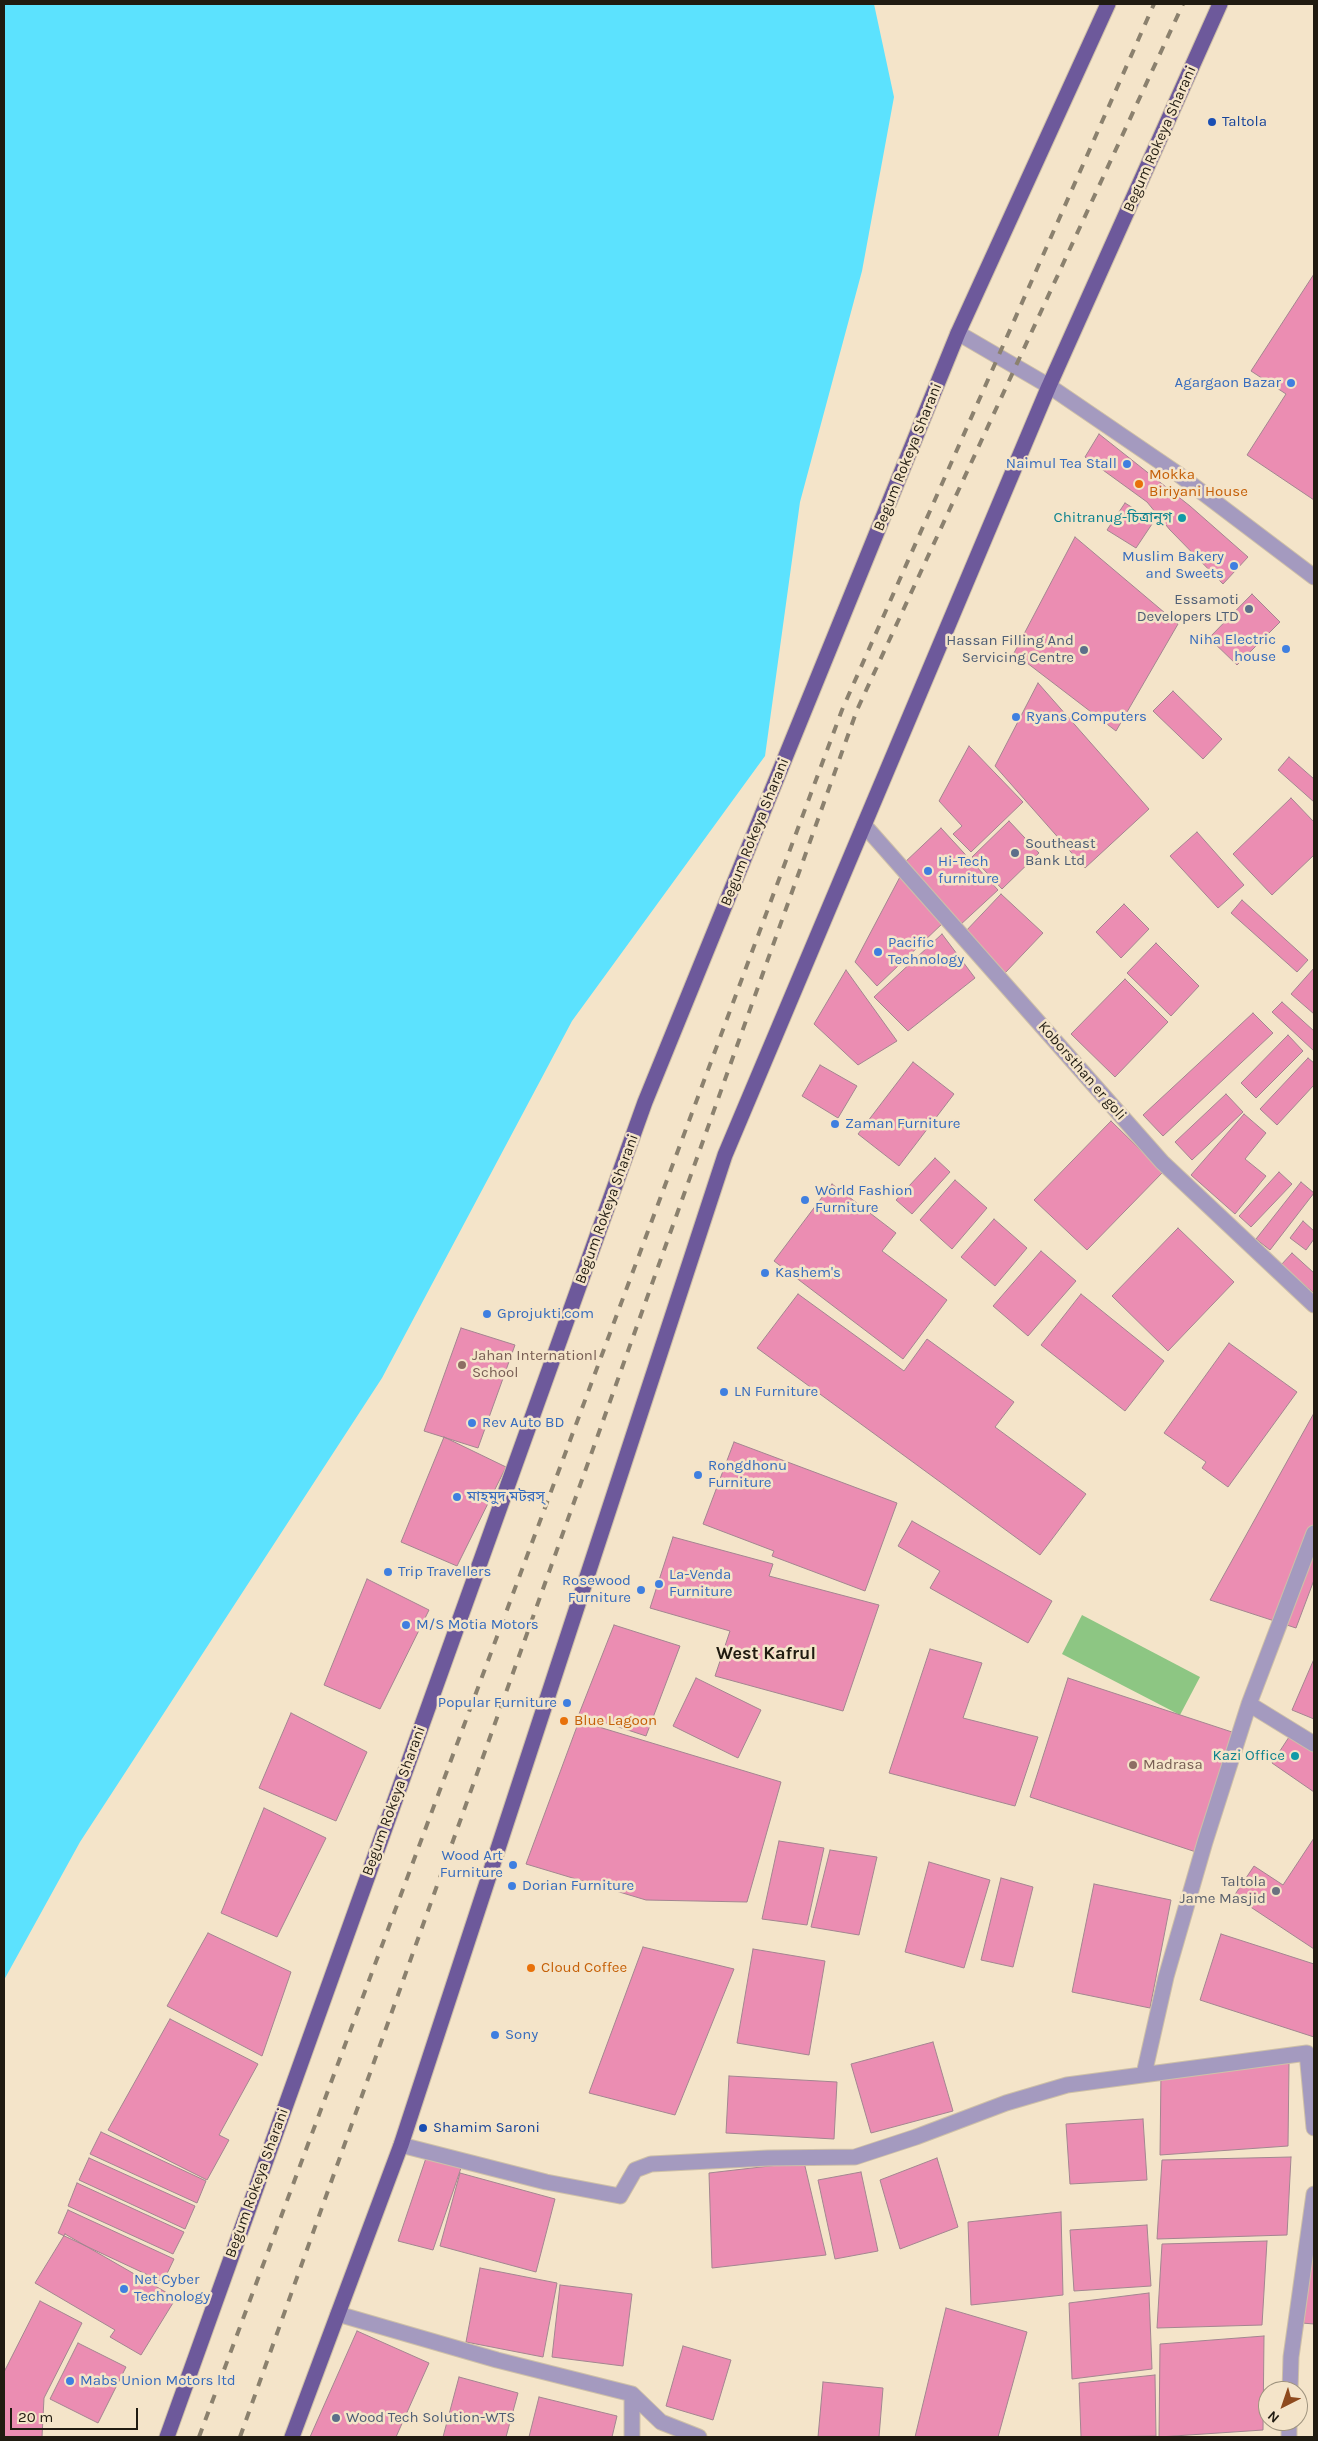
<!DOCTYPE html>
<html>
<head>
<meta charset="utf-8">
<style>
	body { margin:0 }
	#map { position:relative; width:1318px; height:2441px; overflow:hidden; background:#f4e4c9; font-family:Karla,sans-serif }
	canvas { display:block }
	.frame { position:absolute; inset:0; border:5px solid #201b11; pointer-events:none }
	.north { position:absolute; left:1258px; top:2381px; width:50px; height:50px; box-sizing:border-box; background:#f4e4c9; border:1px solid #9f947f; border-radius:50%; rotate:221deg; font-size:14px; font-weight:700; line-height:20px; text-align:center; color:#201b11 }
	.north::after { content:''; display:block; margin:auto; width:18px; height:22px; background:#8e4a1e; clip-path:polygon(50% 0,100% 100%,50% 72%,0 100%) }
	.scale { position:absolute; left:10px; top:2408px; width:128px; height:22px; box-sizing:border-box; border:2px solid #201b11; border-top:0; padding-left:6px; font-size:15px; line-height:18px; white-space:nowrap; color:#201b11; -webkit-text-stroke:4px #f4e4c9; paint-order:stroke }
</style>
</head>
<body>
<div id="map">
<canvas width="1318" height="2441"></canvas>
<div class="frame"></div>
<div class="north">N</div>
<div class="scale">20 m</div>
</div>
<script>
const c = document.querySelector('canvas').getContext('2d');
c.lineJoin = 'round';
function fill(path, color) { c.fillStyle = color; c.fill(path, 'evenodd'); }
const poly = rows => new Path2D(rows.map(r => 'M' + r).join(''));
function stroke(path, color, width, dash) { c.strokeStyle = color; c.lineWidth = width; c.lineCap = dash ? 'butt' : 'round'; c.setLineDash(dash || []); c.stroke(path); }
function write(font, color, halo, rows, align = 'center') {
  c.font = font + ' Karla,"Noto Sans Bengali",sans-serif'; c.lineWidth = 5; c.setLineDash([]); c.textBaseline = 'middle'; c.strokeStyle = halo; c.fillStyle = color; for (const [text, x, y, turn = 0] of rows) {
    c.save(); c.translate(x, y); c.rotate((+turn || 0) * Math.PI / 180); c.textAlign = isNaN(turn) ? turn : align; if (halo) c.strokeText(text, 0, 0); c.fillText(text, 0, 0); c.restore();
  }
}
fill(poly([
	[1082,1615,1200,1677,1180,1715,1062,1654]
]), '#8dc683');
fill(poly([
	[4,4,874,4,894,97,862,271,800,502,765,756,572,1021,382,1378,80,1842,4,1980]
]), '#5ce2fe');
const building = poly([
	[1314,274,1314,500,1247,455,1286,394,1251,371,1314,274],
	[1099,434,1190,506,1248,557,1223,584,1170,530,1147,502,1085,457,1099,434],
	[1125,503,1154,521,1136,548,1107,530,1125,503],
	[1075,537,1178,624,1116,731,1014,653,1075,537],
	[1252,594,1280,622,1237,665,1209,638,1252,594],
	[1038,683,1149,809,1085,868,995,766,1038,683],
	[1173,691,1222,739,1203,759,1153,711,1173,691],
	[969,746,1023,802,971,852,953,834,962,826,939,801,969,746],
	[1289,757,1314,779,1314,802,1278,770,1289,757],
	[1291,798,1314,822,1314,855,1272,895,1233,854,1291,798],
	[1009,821,1039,853,1002,889,972,857,1009,821],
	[941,828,998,890,959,926,903,864,941,828],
	[1197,832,1244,885,1218,908,1170,856,1197,832],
	[901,875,944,922,877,986,855,962,901,875],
	[1001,894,1043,933,1005,973,964,933,1001,894],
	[1242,900,1308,960,1297,972,1231,913,1242,900],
	[1124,904,1149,929,1121,958,1096,932,1124,904],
	[942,934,975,978,908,1031,874,997,942,934],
	[1156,943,1199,986,1171,1016,1127,973,1156,943],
	[1314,968,1314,1014,1291,994,1314,968],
	[846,970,897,1041,858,1065,814,1024,846,970],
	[1125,979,1168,1022,1115,1077,1071,1034,1125,979],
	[1282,1002,1314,1031,1314,1051,1272,1012,1282,1002],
	[1253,1013,1273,1033,1163,1136,1143,1115,1253,1013],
	[1288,1035,1303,1051,1256,1098,1241,1083,1288,1035],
	[1308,1058,1314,1063,1314,1085,1277,1125,1260,1109,1308,1058],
	[913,1062,954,1094,899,1166,858,1134,913,1062],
	[820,1065,857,1086,838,1118,802,1096,820,1065],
	[1226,1094,1243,1112,1192,1160,1175,1142,1226,1094],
	[1244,1114,1266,1133,1245,1159,1266,1176,1235,1214,1191,1175,1244,1114],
	[1111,1121,1163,1172,1087,1250,1034,1200,1111,1121],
	[935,1158,950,1172,912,1214,896,1200,935,1158],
	[1279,1172,1292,1184,1251,1227,1239,1216,1279,1172],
	[955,1180,987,1208,952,1249,920,1220,955,1180],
	[1301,1182,1314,1193,1270,1250,1256,1239,1301,1182],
	[832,1184,896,1233,882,1251,947,1300,903,1359,774,1261,832,1184],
	[994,1219,1027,1248,995,1286,961,1257,994,1219],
	[1303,1221,1314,1231,1314,1239,1306,1250,1290,1238,1303,1221],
	[1178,1228,1234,1282,1168,1351,1112,1296,1178,1228],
	[1041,1251,1076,1281,1028,1336,993,1306,1041,1251],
	[1292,1253,1314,1273,1314,1293,1281,1265,1292,1253],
	[798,1294,904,1371,927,1339,1014,1402,995,1427,1086,1494,1040,1555,757,1348,798,1294],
	[1081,1294,1164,1361,1125,1411,1041,1345,1081,1294],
	[461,1328,515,1345,478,1448,424,1431,461,1328],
	[1229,1343,1297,1392,1228,1487,1202,1468,1206,1462,1164,1433,1229,1343],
	[1314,1413,1314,1580,1296,1628,1210,1600,1314,1413],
	[444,1437,506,1467,457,1566,401,1542,444,1437],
	[734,1442,897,1503,865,1591,772,1556,774,1551,703,1524,734,1442],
	[912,1521,1052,1601,1028,1643,930,1588,940,1571,898,1546,912,1521],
	[673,1537,773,1564,769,1576,879,1605,843,1711,715,1676,730,1631,650,1608,673,1537],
	[367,1579,429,1610,380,1709,324,1685,367,1579],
	[614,1625,680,1646,646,1736,579,1714,614,1625],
	[930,1649,982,1663,963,1718,1038,1737,1015,1806,889,1773,930,1649],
	[1314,1659,1314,1719,1292,1710,1314,1659],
	[696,1678,761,1710,738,1758,673,1726,696,1678],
	[1068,1678,1235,1733,1196,1852,1030,1797,1068,1678],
	[291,1713,367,1752,336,1821,259,1788,291,1713],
	[579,1721,781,1782,747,1902,646,1900,526,1864,579,1721],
	[1291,1734,1314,1749,1314,1792,1272,1763,1291,1734],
	[264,1808,326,1838,277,1937,221,1913,264,1808],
	[1314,1838,1314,1949,1234,1896,1254,1866,1283,1885,1314,1838],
	[779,1841,824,1848,807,1925,762,1919,779,1841],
	[830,1850,877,1857,859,1935,811,1927,830,1850],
	[929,1862,990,1880,964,1968,905,1952,929,1862],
	[1001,1878,1033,1887,1013,1967,981,1960,1001,1878],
	[1094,1884,1171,1900,1150,2008,1072,1992,1094,1884],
	[208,1933,291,1972,262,2056,167,2006,208,1933],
	[1221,1934,1314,1964,1314,2037,1200,2000,1221,1934],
	[643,1947,734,1969,675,2115,589,2093,643,1947],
	[753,1949,825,1961,809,2055,737,2043,753,1949],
	[170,2019,258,2064,219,2135,229,2140,207,2180,108,2130,170,2019],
	[933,2042,953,2111,871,2133,851,2064,933,2042],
	[1289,2063,1288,2146,1160,2155,1161,2072,1289,2063],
	[729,2076,837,2082,834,2139,726,2133,729,2076],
	[1143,2119,1147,2180,1070,2184,1066,2124,1143,2119],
	[101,2132,206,2181,197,2203,90,2154,101,2132],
	[1291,2157,1287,2235,1157,2239,1162,2160,1291,2157],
	[89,2158,195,2206,185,2229,79,2180,89,2158],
	[426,2158,461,2168,433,2250,398,2241,426,2158],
	[937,2158,958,2227,900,2249,880,2180,937,2158],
	[804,2162,826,2255,712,2268,709,2173,804,2162],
	[861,2172,878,2251,835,2259,818,2180,861,2172],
	[460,2173,555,2199,536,2272,440,2246,460,2173],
	[77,2183,184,2232,173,2254,68,2206,77,2183],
	[68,2210,174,2259,163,2282,58,2233,68,2210],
	[1061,2212,1063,2295,971,2305,968,2222,1061,2212],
	[1147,2225,1151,2286,1074,2291,1070,2230,1147,2225],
	[65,2234,176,2298,141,2355,110,2337,115,2330,35,2283,65,2234],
	[1267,2241,1262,2325,1157,2328,1162,2244,1267,2241],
	[1312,2249,1314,2249,1314,2324,1302,2323,1312,2249],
	[480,2268,557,2283,543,2357,466,2342,480,2268],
	[560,2285,632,2294,623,2366,552,2357,560,2285],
	[1149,2293,1152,2369,1072,2379,1069,2303,1149,2293],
	[40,2301,82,2323,44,2398,42,2437,4,2437,4,2372,40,2301],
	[946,2308,1027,2332,998,2437,915,2437,946,2308],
	[357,2331,429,2363,396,2437,310,2437,357,2331],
	[1264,2336,1263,2430,1159,2437,1160,2344,1264,2336],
	[78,2343,126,2367,98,2423,50,2399,78,2343],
	[683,2346,731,2360,713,2420,666,2406,683,2346],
	[1155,2375,1156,2436,1081,2437,1079,2383,1155,2375],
	[459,2377,518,2393,506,2437,443,2437,459,2377],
	[823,2382,883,2388,879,2437,818,2437,823,2382],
	[539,2397,617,2416,612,2437,529,2437,539,2397]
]);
fill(building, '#eb8db2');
stroke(building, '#a38590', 1);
const minor = poly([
	[958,333,1049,386,1178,474,1314,577],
	[864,825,1162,1162,1314,1305],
	[1249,1704,1314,1744],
	[1144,2074,1166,1977,1205,1842,1249,1704,1314,1533],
	[401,2145,546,2182,620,2196,635,2170,651,2164,768,2158,855,2157,916,2137,1006,2103,1067,2085,1307,2053,1314,2128],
	[338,2314,497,2360,632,2394,661,2422,699,2437],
	[1290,2391,1291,2357,1314,2194],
	[632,2394,632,2437],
	[1289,2437,1289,2421]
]);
const major = poly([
	[167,2437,645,1102,958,333,1108,4],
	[292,2437,401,2145,725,1155,1049,386,1220,4]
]);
stroke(minor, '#cec0a8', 17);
stroke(major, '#cec0a8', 17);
stroke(minor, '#a49abf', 15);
stroke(major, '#6d599b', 15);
stroke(poly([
	[199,2437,842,710,1154,4],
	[240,2437,857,710,1183,4]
]), '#8b816e', 4, [9, 9]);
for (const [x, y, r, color] of [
	[1212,122,5,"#1a4fb4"],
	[1291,383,5,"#3f7fe0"],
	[1127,464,5,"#3f7fe0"],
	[1139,484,5,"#e8710a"],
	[1182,518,5,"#0f9aa8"],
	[1234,566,5,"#3f7fe0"],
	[1249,609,5,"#5c6f8a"],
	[1286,649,5,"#3f7fe0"],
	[1084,650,5,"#5c6f8a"],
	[1016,717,5,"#3f7fe0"],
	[1015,853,5,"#5c6f8a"],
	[928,871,5,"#3f7fe0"],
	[878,952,5,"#3f7fe0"],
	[835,1124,5,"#3f7fe0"],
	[805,1200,5,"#3f7fe0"],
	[765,1273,5,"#3f7fe0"],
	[487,1314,5,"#3f7fe0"],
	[462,1365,5,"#8d6e63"],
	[724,1392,5,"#3f7fe0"],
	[472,1423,5,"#3f7fe0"],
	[698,1475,5,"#3f7fe0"],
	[457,1497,5,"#3f7fe0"],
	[388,1572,5,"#3f7fe0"],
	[659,1584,5,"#3f7fe0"],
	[641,1590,5,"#3f7fe0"],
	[406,1625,5,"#3f7fe0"],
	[567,1703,5,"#3f7fe0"],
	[564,1721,5,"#e8710a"],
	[1295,1756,5,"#0f9aa8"],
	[1133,1765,5,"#8d6e63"],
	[513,1865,5,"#3f7fe0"],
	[512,1886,5,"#3f7fe0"],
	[1276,1891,5,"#6b7280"],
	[531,1968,5,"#e8710a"],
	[495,2035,5,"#3f7fe0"],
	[423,2128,5,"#1a4fb4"],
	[124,2289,5,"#3f7fe0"],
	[70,2381,5,"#3f7fe0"],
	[336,2418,5,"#5c6f8a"]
]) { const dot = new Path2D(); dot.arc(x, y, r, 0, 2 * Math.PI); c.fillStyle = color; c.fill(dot); stroke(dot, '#f4e4c9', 2); }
write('15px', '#164399', '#f4e4c9', [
	["Taltola",1222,122],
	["Shamim Saroni",433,2128]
], 'left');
write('15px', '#201b11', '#f4e4c9', [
	["Begum Rokeya Sharani",1160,139,-66],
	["Begum Rokeya Sharani",908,457,-68],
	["Begum Rokeya Sharani",755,832,-68],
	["Koborsthan er goli",1082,1071,49],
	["Begum Rokeya Sharani",607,1209,-70],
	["Begum Rokeya Sharani",394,1801,-70],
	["Begum Rokeya Sharani",257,2183,-70]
]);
write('15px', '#366cbe', '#f4e4c9', [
	["Agargaon Bazar",1281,383,"right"],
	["Naimul Tea Stall",1117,464,"right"],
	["Muslim Bakery",1224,557,"right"],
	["and Sweets",1224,574,"right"],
	["Niha Electric",1276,640,"right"],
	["house",1276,657,"right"],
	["Ryans Computers",1026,717],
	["Hi-Tech",938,862],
	["furniture",938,879],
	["Pacific",888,943],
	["Technology",888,960],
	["Zaman Furniture",845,1124],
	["World Fashion",815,1191],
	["Furniture",815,1208],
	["Kashem's",775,1273],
	["Gprojukti.com",497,1314],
	["LN Furniture",734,1392],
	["Rev Auto BD",482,1423],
	["Rongdhonu",708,1466],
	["Furniture",708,1483],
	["মাহমুদ মটরস্",467,1497],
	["Trip Travellers",398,1572],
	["La-Venda",669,1575],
	["Furniture",669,1592],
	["Rosewood",631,1581,"right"],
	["Furniture",631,1598,"right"],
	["M/S Motia Motors",416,1625],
	["Popular Furniture",557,1703,"right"],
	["Wood Art",503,1856,"right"],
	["Furniture",503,1873,"right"],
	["Dorian Furniture",522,1886],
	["Sony",505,2035],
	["Net Cyber",134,2280],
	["Technology",134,2297],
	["Mabs Union Motors ltd",80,2381]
], 'left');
write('15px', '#c56008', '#f4e4c9', [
	["Mokka",1149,475],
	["Biriyani House",1149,492],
	["Blue Lagoon",574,1721],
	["Cloud Coffee",541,1968]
], 'left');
write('15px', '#0d838f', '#f4e4c9', [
	["Chitranug-চিত্রানুগ",1172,518],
	["Kazi Office",1285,1756]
], 'right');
write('15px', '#4e5e75', '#f4e4c9', [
	["Essamoti",1239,600],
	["Developers LTD",1239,617],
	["Hassan Filling And",1074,641],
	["Servicing Centre",1074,658],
	["Southeast",1025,844,"left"],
	["Bank Ltd",1025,861,"left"],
	["Wood Tech Solution-WTS",346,2418,"left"]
], 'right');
write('15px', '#785e54', '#f4e4c9', [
	["Jahan Internationl",472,1356],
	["School",472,1373],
	["Madrasa",1143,1765]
], 'left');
write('15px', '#5b616d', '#f4e4c9', [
	["Taltola",1266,1882],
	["Jame Masjid",1266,1899]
], 'right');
write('bold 18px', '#201b11', '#f4e4c9', [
	["West Kafrul",766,1654]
]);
</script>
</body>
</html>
